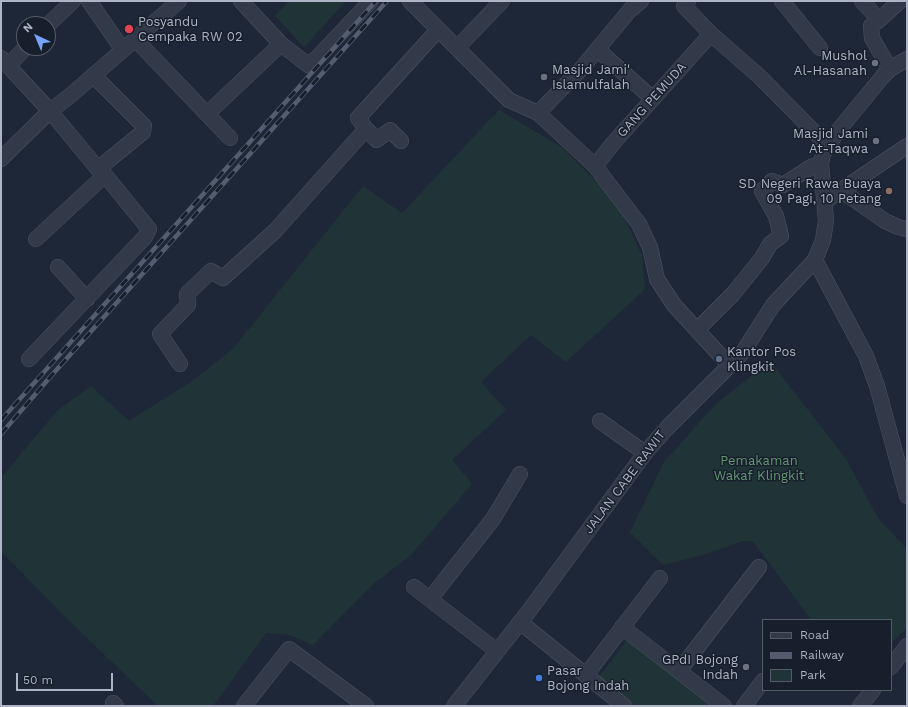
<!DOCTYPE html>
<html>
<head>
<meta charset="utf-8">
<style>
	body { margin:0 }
	#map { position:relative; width:908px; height:707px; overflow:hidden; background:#1e2737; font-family:"Work Sans",sans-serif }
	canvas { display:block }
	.frame { position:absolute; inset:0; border:2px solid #acb4c5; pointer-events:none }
	.legend { position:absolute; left:762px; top:619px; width:130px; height:72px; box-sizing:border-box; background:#181f2c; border:1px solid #535b69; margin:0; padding:5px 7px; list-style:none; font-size:12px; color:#acb4c5 }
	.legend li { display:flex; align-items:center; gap:8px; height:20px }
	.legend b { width:20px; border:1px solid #535b69 }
	.north { position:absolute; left:16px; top:16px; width:40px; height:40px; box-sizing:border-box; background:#181f2c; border:1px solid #535b69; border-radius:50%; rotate:316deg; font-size:11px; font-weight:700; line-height:16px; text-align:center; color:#acb4c5 }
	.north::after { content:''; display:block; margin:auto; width:14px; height:18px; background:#78a3fd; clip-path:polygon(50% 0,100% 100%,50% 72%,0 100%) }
	.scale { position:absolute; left:16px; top:673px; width:97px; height:18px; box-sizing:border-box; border:2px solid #acb4c5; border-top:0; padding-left:5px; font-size:12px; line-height:14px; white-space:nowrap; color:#acb4c5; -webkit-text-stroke:3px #181f2c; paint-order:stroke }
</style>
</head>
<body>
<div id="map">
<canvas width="908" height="707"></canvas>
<div class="frame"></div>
<ul class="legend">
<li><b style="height:5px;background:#323948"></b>Road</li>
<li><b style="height:5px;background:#535d6f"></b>Railway</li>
<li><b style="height:11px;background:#203438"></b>Park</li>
</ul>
<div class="north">N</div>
<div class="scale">50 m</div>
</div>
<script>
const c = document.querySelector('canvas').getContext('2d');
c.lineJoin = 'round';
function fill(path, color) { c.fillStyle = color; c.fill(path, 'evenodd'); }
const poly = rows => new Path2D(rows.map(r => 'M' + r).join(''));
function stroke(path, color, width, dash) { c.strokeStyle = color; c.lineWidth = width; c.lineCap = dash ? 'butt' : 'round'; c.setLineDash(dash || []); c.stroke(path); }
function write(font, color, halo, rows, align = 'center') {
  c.font = font + ' "Work Sans",sans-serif'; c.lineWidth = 3; c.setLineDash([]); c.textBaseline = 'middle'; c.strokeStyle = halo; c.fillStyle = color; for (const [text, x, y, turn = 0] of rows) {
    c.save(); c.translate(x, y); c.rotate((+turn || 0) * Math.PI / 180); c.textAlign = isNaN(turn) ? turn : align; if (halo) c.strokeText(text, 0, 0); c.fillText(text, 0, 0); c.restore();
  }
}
fill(poly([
	[289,1,346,1,304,47,275,16],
	[499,110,560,146,616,201,642,255,645,289,566,362,531,335,481,382,506,410,452,460,472,484,411,555,372,585,313,645,290,635,266,633,213,706,158,706,62,614,1,551,1,478,57,411,91,386,129,421,192,381,233,349,363,186,402,213],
	[770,361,846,459,878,518,907,549,907,628,891,643,891,620,811,620,754,542,743,541,706,554,663,565,630,532,664,462,716,404],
	[631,635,723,706,633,706,598,678]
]), '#203438');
const street = poly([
	[89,1,123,50],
	[241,1,281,44,308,65,317,58,371,1],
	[410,1,509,100,538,113,595,166,639,224,650,247,657,279,674,305,730,366],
	[688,1,684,6,711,34,759,76,827,145],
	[782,1,820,48],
	[862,1,879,20,900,1],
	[879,20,871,26,872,38,890,69],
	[48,25,73,1],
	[135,39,230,138],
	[457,48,502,1],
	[598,50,653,99],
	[1,58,50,111,98,169,105,175,149,229,145,237,29,359],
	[8,66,25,48],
	[94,76,144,126,143,132,98,169],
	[538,113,581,69,630,10,641,1],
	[207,114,281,44],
	[366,129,377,140,390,130,401,141],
	[1,159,50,111,71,95,179,1],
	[595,166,615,141,711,34],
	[842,191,885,221,898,227,907,229],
	[824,202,907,146],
	[36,239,105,175],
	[815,260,866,356,877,386,907,496],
	[58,267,87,299],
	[698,329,733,294,762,258,770,244,781,236,776,216,762,191,772,181,783,185,811,167,821,164],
	[180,364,160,334,188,305,187,294,211,271,223,278,275,231,366,129,358,118,438,30],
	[600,421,645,453],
	[414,587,497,651],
	[430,599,493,519,520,474],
	[520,622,624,706],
	[622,627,724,706],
	[891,667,907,646],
	[679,671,759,567],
	[586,675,660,578],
	[113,703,116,706],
	[244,706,289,649,366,706],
	[454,706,529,611,645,453,667,428,743,352,773,305,815,260,823,240,826,221,821,164,823,154,837,132,883,76,890,69,907,59],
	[744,706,763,681],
	[860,706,873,690]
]);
stroke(street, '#4c5463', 16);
stroke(street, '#323948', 15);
const rail = poly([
	[1,420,376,1],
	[1,434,51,376,387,1]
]);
stroke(rail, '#535d6f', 4.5);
stroke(rail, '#181f2c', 3, [9]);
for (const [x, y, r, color] of [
	[129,29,5,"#e0444e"],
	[875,63,4,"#6b7280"],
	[544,77,4,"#6b7280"],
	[876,141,4,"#6b7280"],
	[889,191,4,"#8d6e63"],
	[719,359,4,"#5c6f8a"],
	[746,667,4,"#6b7280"],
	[539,678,4,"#3f7fe0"]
]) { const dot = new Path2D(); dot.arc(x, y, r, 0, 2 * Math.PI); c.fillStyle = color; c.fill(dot); stroke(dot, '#181f2c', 1.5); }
write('13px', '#acb4c5', '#181f2c', [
	["Posyandu",138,22],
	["Cempaka RW 02",138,37],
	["Mushol",867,56,"right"],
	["Al-Hasanah",867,71,"right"],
	["Masjid Jami'",552,70],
	["Islamulfalah",552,85],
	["Masjid Jami",868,134,"right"],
	["At-Taqwa",868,149,"right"],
	["SD Negeri Rawa Buaya",881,184,"right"],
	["09 Pagi, 10 Petang",881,199,"right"],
	["Kantor Pos",727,352],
	["Klingkit",727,367],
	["GPdI Bojong",738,660,"right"],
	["Indah",738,675,"right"],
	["Pasar",547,671],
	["Bojong Indah",547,686]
], 'left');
write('13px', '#acb4c5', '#181f2c', [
	["GANG PEMUDA",652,100,-48],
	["JALAN CABE RAWIT",625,482,-53]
]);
write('13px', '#639672', '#181f2c', [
	["Pemakaman",759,461],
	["Wakaf Klingkit",759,476]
]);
</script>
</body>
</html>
